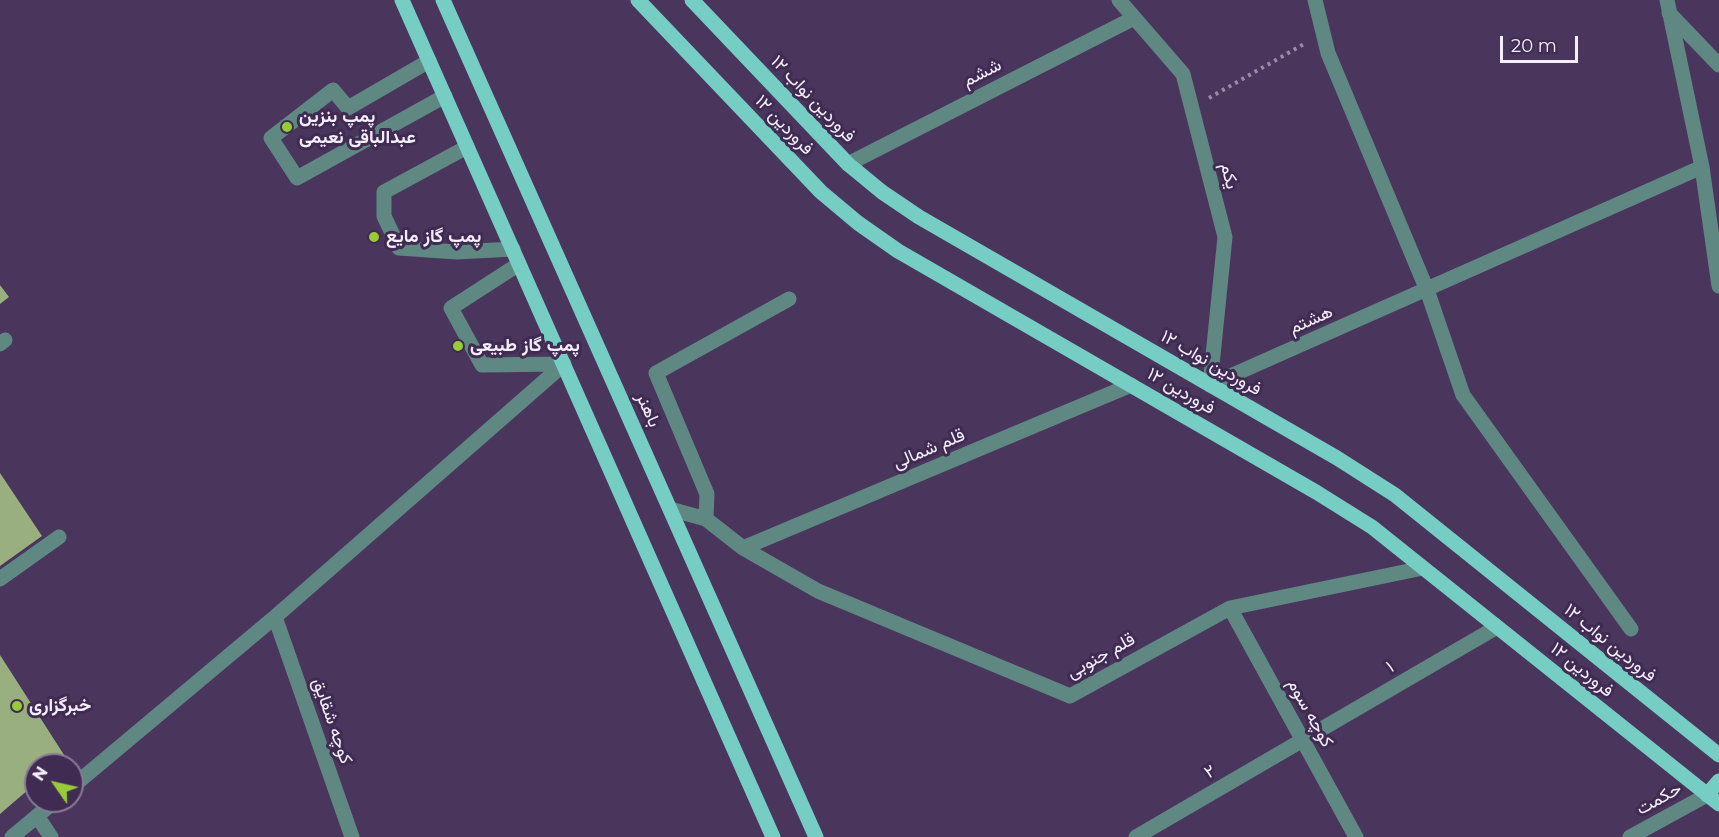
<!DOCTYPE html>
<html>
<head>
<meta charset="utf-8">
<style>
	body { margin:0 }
	#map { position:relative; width:1719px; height:837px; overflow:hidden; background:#4a365d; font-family:Montserrat,sans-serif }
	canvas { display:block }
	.north { position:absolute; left:24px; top:753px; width:60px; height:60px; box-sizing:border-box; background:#402b52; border:2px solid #887996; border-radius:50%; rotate:304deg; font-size:16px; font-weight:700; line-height:24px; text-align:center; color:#f5eefd }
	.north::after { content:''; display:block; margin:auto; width:21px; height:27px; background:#97cc38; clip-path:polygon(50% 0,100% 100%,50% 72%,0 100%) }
	.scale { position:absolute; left:1500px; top:36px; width:78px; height:27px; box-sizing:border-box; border:3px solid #f5eefd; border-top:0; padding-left:8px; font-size:18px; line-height:21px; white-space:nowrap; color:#f5eefd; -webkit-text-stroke:4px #402b52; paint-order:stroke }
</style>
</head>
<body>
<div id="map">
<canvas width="1719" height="837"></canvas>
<div class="north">N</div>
<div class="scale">20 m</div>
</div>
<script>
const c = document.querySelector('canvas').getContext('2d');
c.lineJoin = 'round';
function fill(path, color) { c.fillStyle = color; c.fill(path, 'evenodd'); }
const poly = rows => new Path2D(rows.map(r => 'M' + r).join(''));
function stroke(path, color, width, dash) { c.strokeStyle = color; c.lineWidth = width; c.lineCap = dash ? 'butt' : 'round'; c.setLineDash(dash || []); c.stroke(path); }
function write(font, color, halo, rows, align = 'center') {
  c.font = font + ' Montserrat,Vazirmatn,sans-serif'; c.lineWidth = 6; c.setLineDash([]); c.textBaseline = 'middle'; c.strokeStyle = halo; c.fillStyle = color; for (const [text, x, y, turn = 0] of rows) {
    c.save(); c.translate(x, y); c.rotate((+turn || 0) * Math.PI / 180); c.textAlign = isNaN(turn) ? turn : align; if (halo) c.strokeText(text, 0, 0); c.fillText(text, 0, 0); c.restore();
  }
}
fill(poly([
	[0,285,9,297,0,304],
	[0,473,42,536,0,566],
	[0,655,66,758,58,765,36,765,36,783,0,814]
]), '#9aaf7f');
stroke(poly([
	[1209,98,1304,44]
]), '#9a8ca8', 4, [3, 4.5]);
stroke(poly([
	[1119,0,1183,74,1225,237,1210,385,1702,167],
	[1315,0,1328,53,1427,290,1463,395,1631,629],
	[1667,0,1702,167,1719,286],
	[1669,13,1719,65],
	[429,61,348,108,333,90,271,138,297,178,445,96],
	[467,147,384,192,384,216,399,248,457,252,513,249],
	[848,164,1134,18],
	[519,264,451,308,482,365,564,364],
	[0,344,5,340],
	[670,509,706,519,743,548,818,591,1070,696,1230,608,1423,568],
	[706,519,707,494,656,373,789,299],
	[743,548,1131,385],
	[0,579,59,537],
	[1230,608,1356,837],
	[275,617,352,837],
	[72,787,275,617,564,364],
	[37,816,51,837],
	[12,837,55,801],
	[1136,837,1497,627],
	[1630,837,1707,795]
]), '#5f8883', 15);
stroke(poly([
	[402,0,773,837],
	[443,0,816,837],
	[638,0,821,192,858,223,898,251,1316,492,1372,527,1719,804],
	[692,0,848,164,882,192,919,217,1337,458,1395,495,1719,755],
	[1707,795,1719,781]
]), '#75cdc4', 15);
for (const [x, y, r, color] of [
	[287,127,6,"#97cc38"],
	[374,237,6,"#97cc38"],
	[458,346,6,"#97cc38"],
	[17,706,6,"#97cc38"]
]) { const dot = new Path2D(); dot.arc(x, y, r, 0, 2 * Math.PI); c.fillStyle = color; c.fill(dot); stroke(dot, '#402b52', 2); }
write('18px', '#f5eefd', '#402b52', [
	["ششم",982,73,-27],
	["۱۲ فروردین نواب",813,99,46],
	["۱۲ فروردین",784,125,46],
	["یکم",1229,176,76],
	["هشتم",1311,320,-24],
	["۱۲ فروردین نواب",1211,363,30],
	["۱۲ فروردین",1181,391,30],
	["باهنر",648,410,66],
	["قلم شمالی",929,449,-23],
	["۱۲ فروردین نواب",1610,643,39],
	["قلم جنوبی",1101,656,-29],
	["۱",1390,667,-30],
	["۱۲ فروردین",1582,670,39],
	["کوچه سوم",1310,713,61],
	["کوچه شقایق",332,721,71],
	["۲",1210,772,-30],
	["حکمت",1659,799,-29]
]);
write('bold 18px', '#f5eefd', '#402b52', [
	["پمپ بنزین",299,117],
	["عبدالباقی نعیمی",299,138],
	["پمپ گاز مایع",386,237],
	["پمپ گاز طبیعی",470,346],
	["خبرگزاری",29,706]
], 'left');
</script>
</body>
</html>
